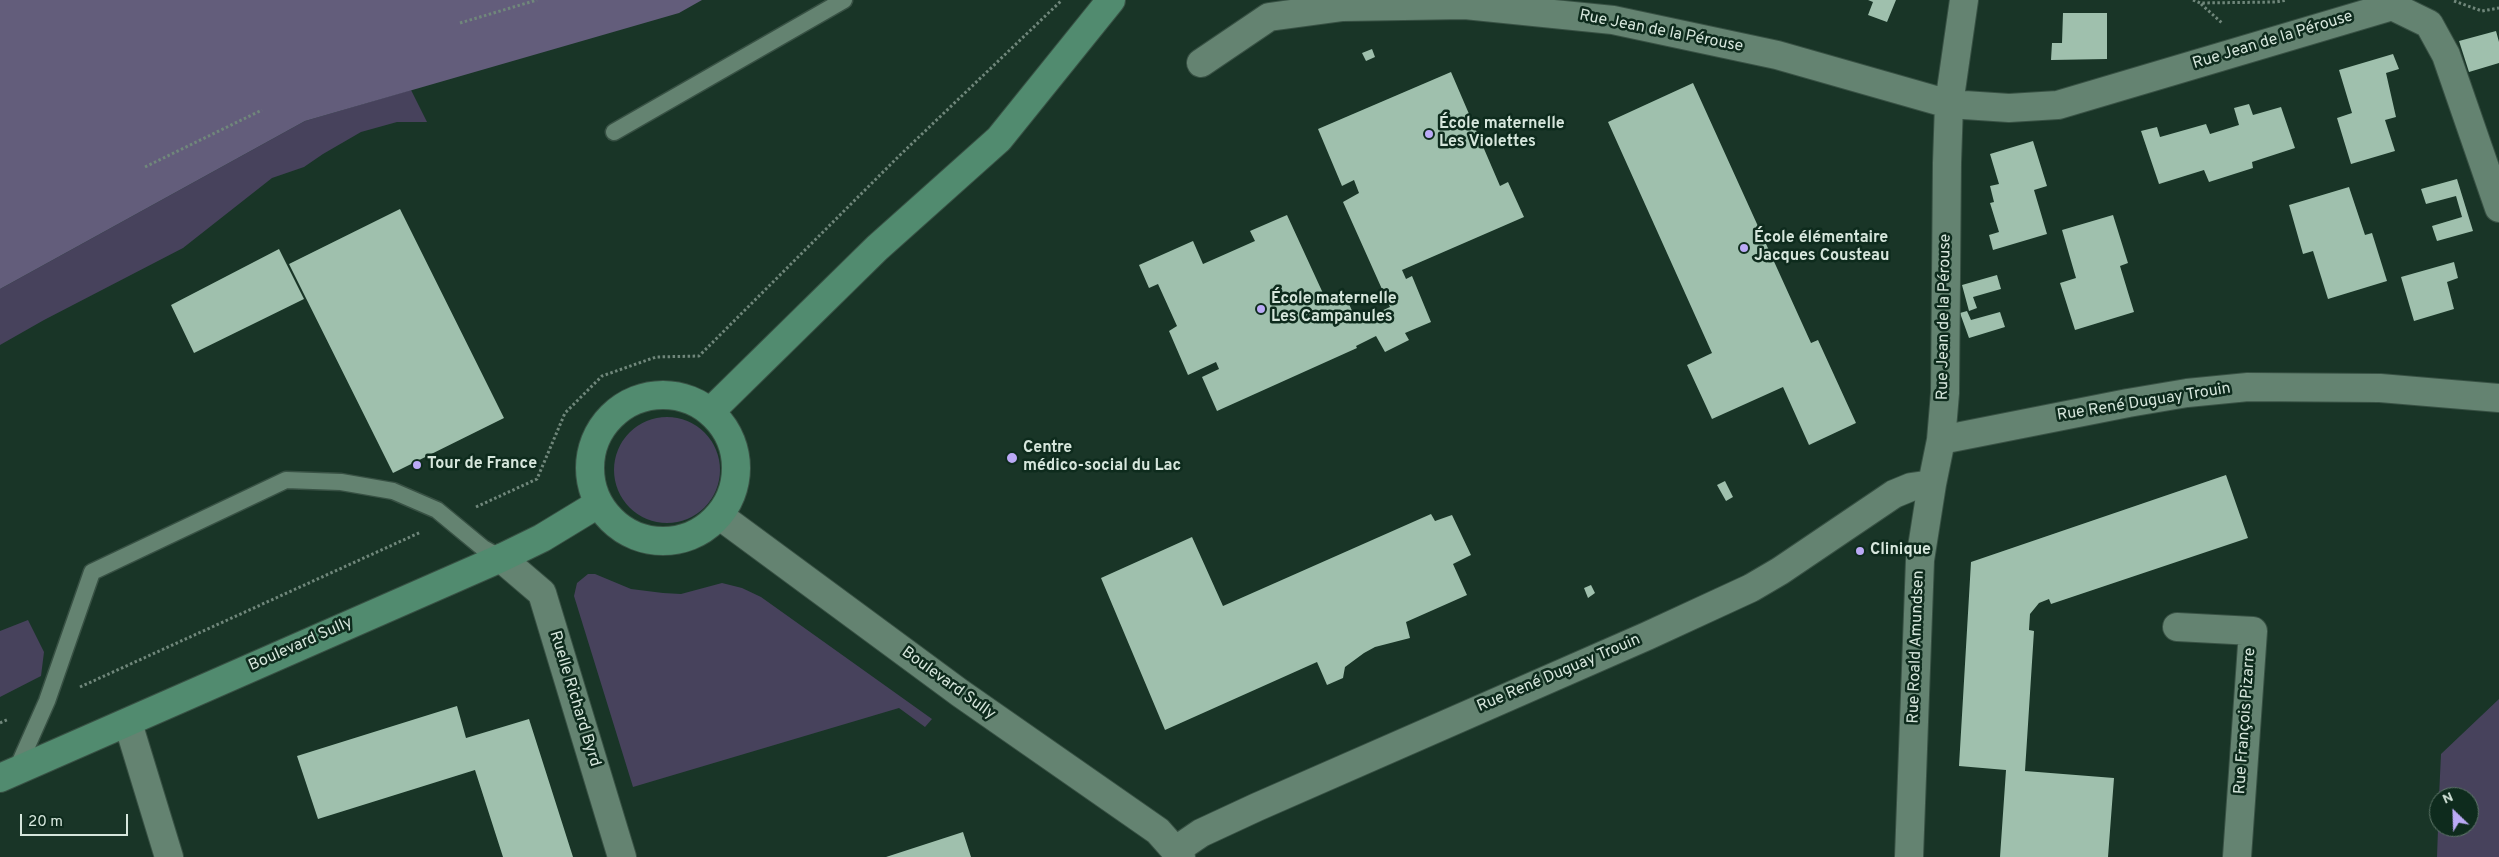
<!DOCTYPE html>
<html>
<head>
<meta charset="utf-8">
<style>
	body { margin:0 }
	#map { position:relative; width:2499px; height:857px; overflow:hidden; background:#193527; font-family:Overpass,sans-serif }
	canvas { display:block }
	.north { position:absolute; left:2429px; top:787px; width:50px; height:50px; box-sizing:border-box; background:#0e2b1d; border:1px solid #5e7669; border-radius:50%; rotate:336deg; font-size:14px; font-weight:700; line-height:20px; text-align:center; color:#d6e6dc }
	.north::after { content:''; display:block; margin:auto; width:18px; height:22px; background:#bbaaf6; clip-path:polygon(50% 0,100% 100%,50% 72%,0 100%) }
	.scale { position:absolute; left:20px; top:814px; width:108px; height:22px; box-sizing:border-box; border:2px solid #d6e6dc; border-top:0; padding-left:6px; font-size:15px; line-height:18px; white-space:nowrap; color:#d6e6dc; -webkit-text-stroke:4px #0e2b1d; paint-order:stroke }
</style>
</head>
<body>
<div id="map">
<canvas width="2499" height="857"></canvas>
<div class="north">N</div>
<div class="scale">20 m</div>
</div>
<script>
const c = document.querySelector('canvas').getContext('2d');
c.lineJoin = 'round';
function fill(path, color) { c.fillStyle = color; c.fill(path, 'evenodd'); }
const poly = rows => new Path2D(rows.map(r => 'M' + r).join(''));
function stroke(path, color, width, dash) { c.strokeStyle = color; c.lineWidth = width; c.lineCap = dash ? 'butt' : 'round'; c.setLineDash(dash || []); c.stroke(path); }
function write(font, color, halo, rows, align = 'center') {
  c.font = font + ' Overpass,sans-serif'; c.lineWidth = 5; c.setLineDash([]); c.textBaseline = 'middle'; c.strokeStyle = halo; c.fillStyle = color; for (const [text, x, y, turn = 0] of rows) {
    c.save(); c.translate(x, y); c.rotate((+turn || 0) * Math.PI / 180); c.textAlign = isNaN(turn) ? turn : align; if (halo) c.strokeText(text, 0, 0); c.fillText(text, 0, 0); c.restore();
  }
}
fill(poly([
	[411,90,427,122,397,122,361,132,323,154,304,167,272,178,183,248,44,320,0,345,0,289,305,121],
	'614 470a53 53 0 1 1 106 0a53 53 0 1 1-106 0Z',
	[588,574,595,574,631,589,663,593,681,594,722,583,742,588,761,597,932,719,925,727,899,708,633,787,574,596,577,583],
	[28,620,44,652,41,676,0,697,0,631],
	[2499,699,2499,857,2437,857,2439,801,2439,827,2469,827,2469,797,2439,797,2441,754]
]), '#47425c');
fill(poly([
	[0,0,702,0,679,13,305,121,0,289]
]), '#635d7b');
fill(poly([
	[1868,0,1896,0,1887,22,1868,15,1873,2],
	[2063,13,2107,13,2107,59,2051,60,2052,43,2062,43],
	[2496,31,2499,42,2499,63,2469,72,2459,41],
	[1372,49,1375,57,1366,61,1362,53],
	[2393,54,2399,69,2386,73,2396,117,2385,120,2395,151,2351,164,2337,118,2352,113,2339,70],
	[1451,72,1500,186,1508,182,1524,217,1402,270,1406,279,1412,276,1431,322,1405,333,1409,340,1385,352,1376,336,1356,346,1357,348,1217,411,1202,377,1219,369,1216,362,1188,375,1169,331,1177,326,1158,284,1149,288,1139,265,1193,241,1203,264,1255,241,1250,231,1287,215,1327,302,1345,295,1357,322,1390,307,1343,202,1359,193,1354,180,1342,186,1318,129],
	[1693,83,1811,343,1818,340,1856,423,1809,445,1783,387,1712,419,1687,365,1712,353,1608,122],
	[2249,104,2253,115,2281,107,2295,148,2252,162,2253,168,2209,182,2204,170,2159,184,2141,131,2157,127,2160,137,2206,124,2210,134,2239,125,2234,108],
	[2033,141,2047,186,2034,190,2047,234,1993,250,1989,235,1999,232,1990,203,1994,202,1990,186,1999,184,1990,154],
	[2457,179,2473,231,2437,241,2432,226,2462,217,2456,196,2426,204,2421,189],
	[2349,187,2365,235,2372,233,2387,281,2328,299,2313,251,2303,254,2289,205],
	[400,209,504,418,393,473,289,264],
	[2113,215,2128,263,2120,266,2134,312,2075,330,2060,283,2076,278,2062,230],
	[279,249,304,299,194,353,171,305],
	[2454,262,2458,278,2447,282,2454,309,2414,321,2401,277],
	[1997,275,2001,289,1973,297,1977,308,1969,311,1962,285],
	[1967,311,1971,320,2000,312,2005,327,1969,338,1960,313],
	[2226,475,2248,538,2051,604,2049,599,2039,603,2030,614,2029,630,2034,631,2025,771,2114,778,2108,857,2000,857,2006,770,1959,766,1971,562],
	[1725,481,1733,497,1726,501,1717,485],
	[1431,514,1435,521,1452,515,1471,555,1453,564,1467,595,1406,622,1410,638,1375,647,1364,653,1345,667,1343,678,1327,685,1317,662,1165,730,1101,578,1192,537,1223,606],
	[1591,585,1595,593,1588,598,1584,588],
	[457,706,466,738,529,719,573,857,503,857,475,770,318,819,297,756],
	[963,832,971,857,886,857]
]), '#9fc0ad');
const lane = poly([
	[614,132,844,0],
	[16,771,47,701,92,572,286,480,341,482,393,491,437,510,483,548,501,558]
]);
const street = poly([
	[1201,63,1269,17,1343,7,1465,5,1613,20,1777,55,1949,104,2009,108,2058,105,2392,6,2429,24,2446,55,2499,208],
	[1941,440,2128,403,2187,393,2248,387,2380,388,2499,398],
	[720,516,960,693,1158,831,1181,857],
	[501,558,542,593,622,857],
	[2177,627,2253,631,2237,857],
	[128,723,169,857],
	[1176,850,1201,833,1257,807,1647,636,1751,588,1780,571,1894,494,1911,487,1932,484],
	[1909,857,1920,560,1932,484,1941,440,1945,393,1947,163,1949,104,1964,0]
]);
const secondary = poly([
	'590 468a73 73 0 1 1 146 0a73 73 0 1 1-146 0Z',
	[711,411,877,248,999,139,1111,0],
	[0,778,501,558,542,538,598,504]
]);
stroke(lane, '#385144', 19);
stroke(street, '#385144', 30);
stroke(secondary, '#385144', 30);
stroke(poly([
	[2193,0,2200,3,2276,2,2287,0],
	[2454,1,2482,11,2499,8],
	[2201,4,2222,23],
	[460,23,537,0],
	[145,167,262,110],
	[476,507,537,479,565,413,602,376,656,357,699,356,898,157,1062,0],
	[80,687,421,532],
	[0,723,9,719]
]), '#70877b', 3, [2.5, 2.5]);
stroke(lane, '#648371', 16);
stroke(street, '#648371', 28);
stroke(secondary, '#518b6f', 28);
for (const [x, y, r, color] of [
	[1429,134,5,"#bbaaf6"],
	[1744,248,5,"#bbaaf6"],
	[1261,309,5,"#bbaaf6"],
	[1012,458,6,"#bbaaf6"],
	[417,465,5,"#bbaaf6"],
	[1860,551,5,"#bbaaf6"]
]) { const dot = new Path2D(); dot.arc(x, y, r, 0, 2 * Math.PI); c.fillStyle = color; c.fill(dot); stroke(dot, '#0e2b1d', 2); }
write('16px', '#d6e6dc', '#0e2b1d', [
	["Rue Jean de la Pérouse",1661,32,11],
	["Rue Jean de la Pérouse",2273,41,-17],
	["Rue Jean de la Pérouse",1945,317,-89],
	["Rue René Duguay Trouin",2144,403,-9],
	["Boulevard Sully",301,645,-24],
	["Rue Roald Amundsen",1917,647,-88],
	["Rue René Duguay Trouin",1559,674,-23],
	["Boulevard Sully",948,684,36],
	["Ruelle Richard Byrd",574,699,73],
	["Rue François Pizarre",2246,721,-86]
]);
write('bold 16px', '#d6e6dc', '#0e2b1d', [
	["École maternelle",1439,125],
	["Les Violettes",1439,143],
	["École élémentaire",1754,239],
	["Jacques Cousteau",1754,257],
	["École maternelle",1271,300],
	["Les Campanules",1271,318],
	["Centre",1023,449],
	["médico-social du Lac",1023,467],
	["Tour de France",427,465],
	["Clinique",1870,551]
], 'left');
</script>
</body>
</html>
